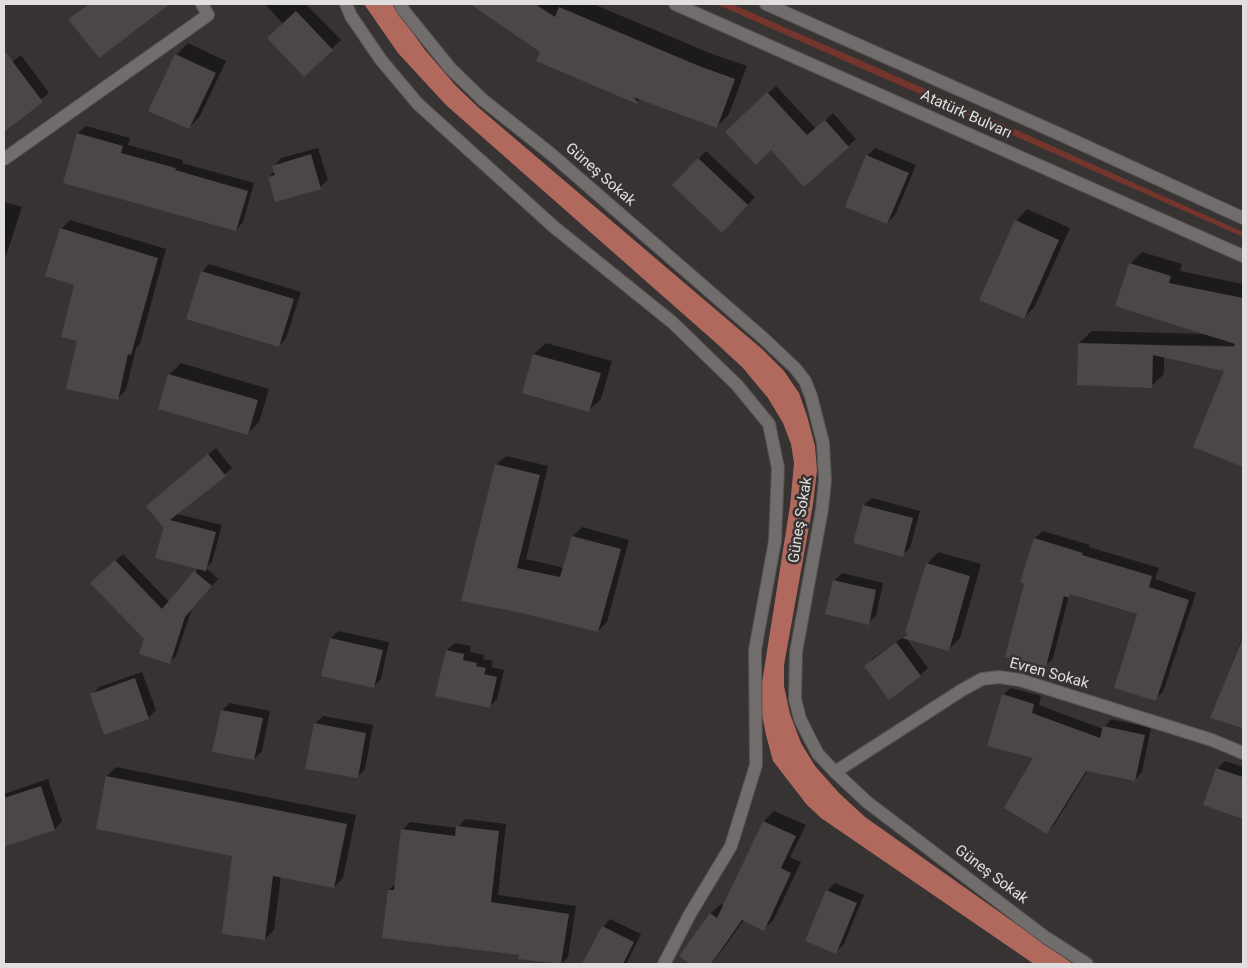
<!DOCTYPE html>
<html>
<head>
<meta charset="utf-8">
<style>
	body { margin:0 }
	#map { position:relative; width:1247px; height:968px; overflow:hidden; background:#363332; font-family:Roboto,sans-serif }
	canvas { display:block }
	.frame { position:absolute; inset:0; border:5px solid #e1dfde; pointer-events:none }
</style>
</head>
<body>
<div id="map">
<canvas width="1247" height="968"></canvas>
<div class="frame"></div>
</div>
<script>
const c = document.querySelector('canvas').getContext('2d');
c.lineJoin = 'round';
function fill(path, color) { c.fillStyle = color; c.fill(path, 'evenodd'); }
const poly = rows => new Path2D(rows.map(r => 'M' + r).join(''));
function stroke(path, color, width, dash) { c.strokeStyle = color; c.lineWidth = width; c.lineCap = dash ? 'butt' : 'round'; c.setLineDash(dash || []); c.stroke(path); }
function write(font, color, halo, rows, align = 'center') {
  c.font = font + ' Roboto,sans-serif'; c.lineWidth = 5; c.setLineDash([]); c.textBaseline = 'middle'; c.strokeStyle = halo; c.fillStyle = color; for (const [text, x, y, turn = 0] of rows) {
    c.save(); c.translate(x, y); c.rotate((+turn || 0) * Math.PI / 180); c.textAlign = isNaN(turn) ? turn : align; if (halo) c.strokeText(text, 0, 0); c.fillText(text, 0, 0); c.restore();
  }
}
fill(poly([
	[716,4,732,4,939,95,1243,232,1243,237]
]), '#74352c');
fill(poly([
	[364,4,392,4,425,50,456,86,479,108,762,349,784,371,799,393,807,416,815,446,817,470,813,504,784,665,784,686,790,714,801,743,815,766,839,793,865,817,1073,964,1034,964,821,818,807,805,773,761,766,735,761,709,761,689,790,506,794,463,791,444,783,423,768,398,743,368,715,342,446,105,398,53]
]), '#b1695e');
fill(poly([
	[88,4,168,4,99,57,70,19],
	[265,4,306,4,341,40,304,75,283,24],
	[481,4,593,4,712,54,747,66,729,114,716,127,641,98,637,102,542,52],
	[188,43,226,61,200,116,189,128,176,55],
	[21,55,49,93,7,127,4,123,4,68],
	[776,86,816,129,833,113,856,139,848,146,771,148,734,124],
	[86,126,130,138,128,145,183,160,182,163,254,183,243,222,236,230,64,182,78,133],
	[318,148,328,180,320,187,269,177,275,171,274,166,281,158],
	[875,148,916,165,895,215,887,223,867,156],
	[706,151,755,197,722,231,673,185],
	[4,202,22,207,7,253,4,257],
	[1027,209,1070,228,1035,306,1024,318,1016,221],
	[70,220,166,249,140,344,136,348,126,390,117,399,78,340,76,284,61,229],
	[1142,252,1182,264,1180,271,1243,284,1243,346,1175,345,1243,349,1243,466,1195,447,1226,370,1164,356,1164,374,1151,386,1079,343,1092,331,1205,334,1130,264],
	[209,264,301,292,286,338,279,346,202,272],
	[546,343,612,361,601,399,589,410,524,392,534,354],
	[181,363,269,389,259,422,247,434,169,375],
	[216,448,232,468,177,514,222,525,212,562,206,568,218,579,192,609,176,656,169,663,92,583,123,554,169,602,199,568,157,557,176,481],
	[506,456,548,466,526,559,564,568,573,536,582,527,629,540,607,622,598,631,522,612,496,465],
	[872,498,920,511,910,548,902,555,854,542,864,505],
	[1043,531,1090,545,1089,547,1159,568,1155,579,1196,593,1163,692,1155,699,1139,613,1071,593,1069,595,1053,658,1045,666,1026,583,1021,582,1035,538],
	[938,552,981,564,960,638,948,650,906,638,928,668,920,675,866,666,873,658,909,633,927,564],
	[842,573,883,583,876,616,868,623,834,581],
	[338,631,389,642,381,679,373,687,331,638],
	[1243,635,1243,727,1211,717],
	[455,643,471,646,470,652,484,655,483,659,493,661,491,667,504,670,497,699,489,707,447,650],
	[142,672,156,710,148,718,92,695,99,687],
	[1011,688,1041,696,1039,705,1103,729,1111,719,1151,728,1142,772,1135,780,1088,770,1054,825,1047,833,1035,758,1003,695],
	[230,703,270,711,262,751,254,759,222,710],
	[323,716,373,725,365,769,357,777,315,724],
	[1225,761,1243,767,1243,818,1204,805,1217,769],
	[116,767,356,815,343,878,334,887,281,876,274,930,265,939,233,855,107,776],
	[48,779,62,821,55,829,4,845,4,794],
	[774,811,806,825,790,857,801,862,774,919,764,929,744,920,712,964,692,964,681,956,710,914,721,904,724,906,764,821],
	[465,819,506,824,498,895,576,906,568,957,561,964,520,958,521,954,389,890,396,883,402,830,410,822,457,828],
	[835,883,864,895,844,944,836,952,827,891],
	[610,919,641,934,626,964,584,964,603,927]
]), '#0007');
fill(poly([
	[89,4,170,4,99,58,68,19],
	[470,4,535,4,555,17,559,7,699,66,735,79,717,128,633,97,638,102,637,104,536,61,540,52],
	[296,11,333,50,304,77,267,38],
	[4,50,43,102,4,132],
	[175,54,216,73,189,129,148,111],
	[767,92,807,135,825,120,849,147,804,187,771,150,756,165,725,132],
	[77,133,123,146,121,153,176,168,175,170,248,191,236,231,63,183],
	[311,154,321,189,275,202,268,177,275,175,272,166],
	[866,155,909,173,887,224,845,207],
	[698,158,748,205,722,233,672,185],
	[1015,220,1059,240,1024,319,979,300],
	[60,228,158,258,131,355,128,354,118,400,66,389,77,341,61,337,74,285,45,276],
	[1129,263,1171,276,1169,283,1243,298,1243,467,1193,447,1224,371,1153,355,1152,388,1077,385,1078,343,1234,347,1235,344,1115,306],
	[201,271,294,299,279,347,186,319],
	[533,354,601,373,589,412,522,393],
	[168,374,258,400,248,435,158,409],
	[208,454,226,476,170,520,216,532,206,571,155,558,164,526,163,527,146,506],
	[495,464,540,475,517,568,560,577,572,536,621,549,598,632,522,613,461,601],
	[863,505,913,518,903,557,853,543],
	[1034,538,1083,553,1082,555,1152,576,1149,587,1189,600,1156,701,1114,688,1137,614,1070,594,1069,598,1064,596,1046,667,1005,657,1024,584,1020,582],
	[115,560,162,609,194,571,212,586,185,617,170,664,139,654,144,639,90,583],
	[926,563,970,576,949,651,902,638,908,634,905,633],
	[833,580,876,590,869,625,825,614],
	[1243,637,1243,728,1210,718],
	[330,638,383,650,374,688,321,676],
	[896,642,921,676,889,700,864,666],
	[446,650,464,654,463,660,477,663,476,666,486,668,484,674,497,677,490,708,435,696],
	[135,678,149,719,104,735,90,694],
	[1002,694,1034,704,1032,713,1100,738,1103,726,1145,735,1135,781,1086,771,1047,834,1004,808,1033,758,987,746],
	[221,710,263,718,254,760,212,752],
	[314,723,366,733,358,778,305,769],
	[1216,768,1243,777,1243,819,1203,805],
	[106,776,347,824,334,888,273,876,265,940,222,934,232,856,96,829],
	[41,786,55,830,4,847,4,798],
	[763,821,796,836,781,868,791,873,764,931,742,920,711,964,690,964,679,956,710,913,717,918],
	[456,826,499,831,491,902,569,914,561,964,518,959,519,955,382,938,388,890,394,890,401,829,455,836],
	[826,890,857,903,836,954,805,941],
	[602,926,634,942,623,964,582,964]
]), '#4b4746');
const street = poly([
	[346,4,351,16,381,60,418,104,554,227,672,322,737,385,769,424,778,468,775,541,755,650,756,765,731,846,690,914,664,964],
	[400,4,404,11,450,68,483,100,551,154,762,337,795,368,805,381,811,396,823,443,825,480,822,509,796,652,795,699,800,719,809,737,818,754,835,772,867,802,1045,937,1087,964],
	[4,159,208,15,202,4],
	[835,772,962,690,982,679,999,677,1020,680,1212,740,1243,753]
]);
const secondary = poly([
	[675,4,1243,256],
	[766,4,1057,133,1243,218]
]);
stroke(street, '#555251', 14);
stroke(secondary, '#555251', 14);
stroke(street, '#716d6d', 12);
stroke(secondary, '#716d6d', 12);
write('15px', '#e1dfde', '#363332', [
	["Atatürk Bulvarı",966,115,24],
	["Güneş Sokak",600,175,41],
	["Güneş Sokak",801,520,-81],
	["Evren Sokak",1049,674,15],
	["Güneş Sokak",991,875,37]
]);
</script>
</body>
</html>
